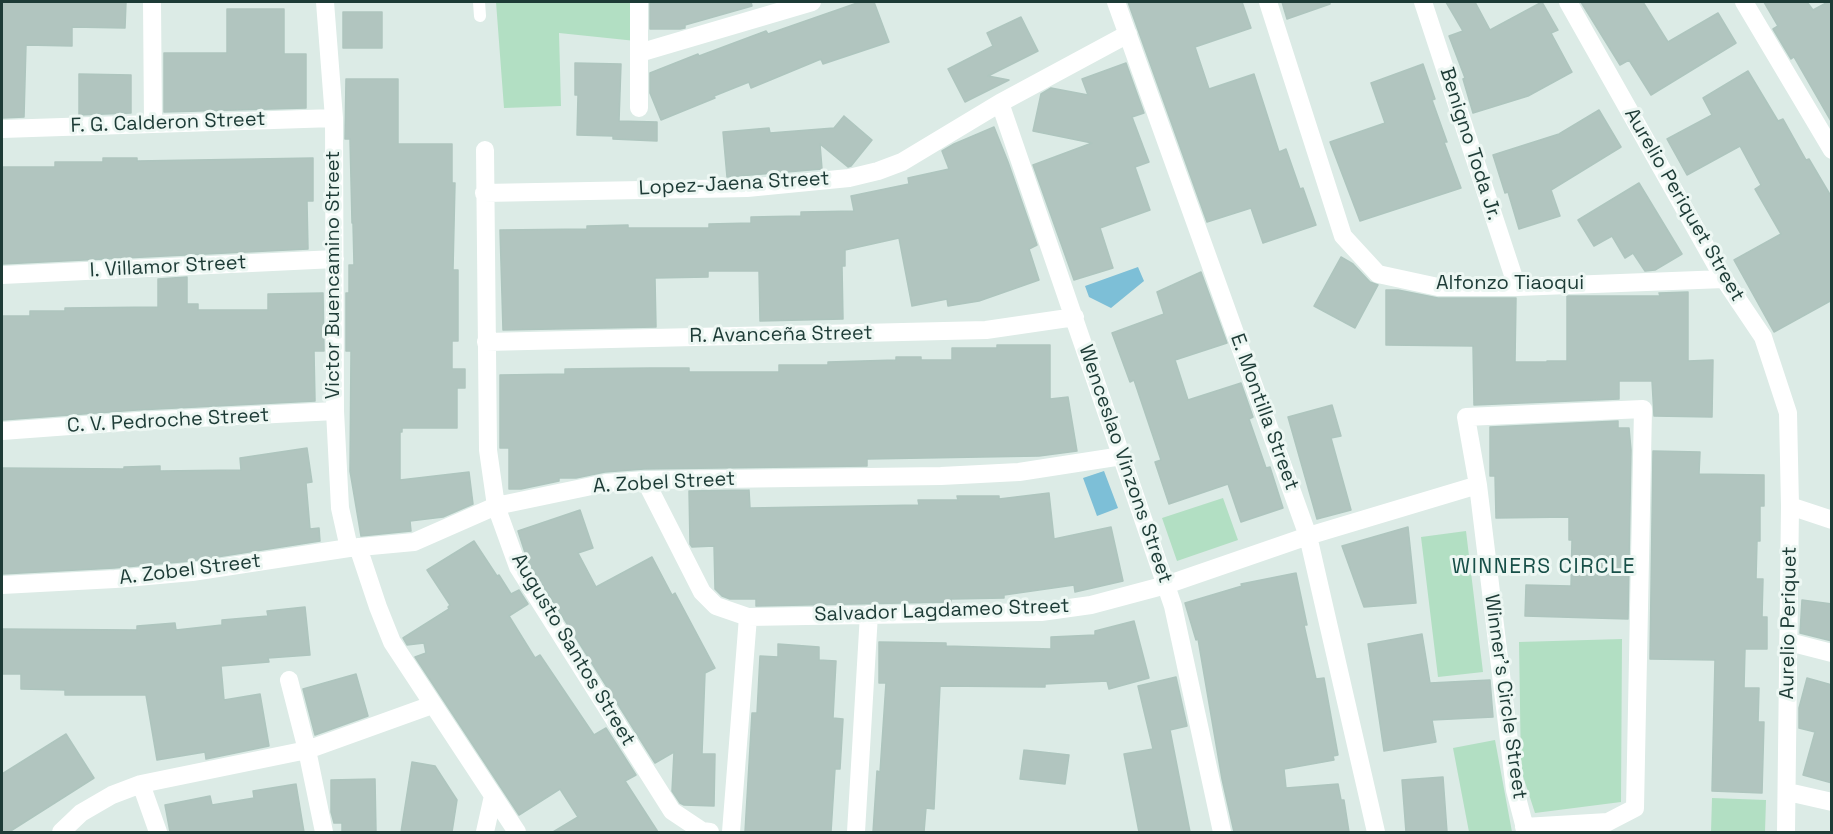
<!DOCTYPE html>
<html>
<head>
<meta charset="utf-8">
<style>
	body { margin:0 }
	#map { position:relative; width:1833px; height:834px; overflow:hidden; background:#dcebe6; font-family:"Space Grotesk",sans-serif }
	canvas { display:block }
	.frame { position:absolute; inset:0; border:3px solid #1d3b36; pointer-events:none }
</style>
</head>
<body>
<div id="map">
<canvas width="1833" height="834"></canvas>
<div class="frame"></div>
</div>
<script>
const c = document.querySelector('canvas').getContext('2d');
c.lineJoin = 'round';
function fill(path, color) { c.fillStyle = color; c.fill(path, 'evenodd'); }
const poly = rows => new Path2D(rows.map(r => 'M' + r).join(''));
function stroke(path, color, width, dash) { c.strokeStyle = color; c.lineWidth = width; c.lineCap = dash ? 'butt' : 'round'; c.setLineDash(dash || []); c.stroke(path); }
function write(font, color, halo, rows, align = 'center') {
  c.font = font + ' "Space Grotesk",sans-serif'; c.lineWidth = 6; c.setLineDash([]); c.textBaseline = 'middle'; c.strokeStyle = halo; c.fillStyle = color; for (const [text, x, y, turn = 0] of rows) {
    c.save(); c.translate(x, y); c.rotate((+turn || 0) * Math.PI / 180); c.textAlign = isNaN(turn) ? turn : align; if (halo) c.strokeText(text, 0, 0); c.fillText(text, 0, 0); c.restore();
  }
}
fill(poly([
	[496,2,636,2,636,41,559,33,561,106,504,108],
	[1223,498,1238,540,1177,561,1162,518],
	[1466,531,1483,672,1438,677,1421,537],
	[1622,639,1621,802,1535,813,1521,770,1519,642],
	[1495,740,1512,832,1469,832,1453,748],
	[1712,798,1766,800,1765,832,1711,832]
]), '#b2dfc3');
fill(poly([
	[1138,267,1144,281,1111,308,1089,297,1085,286],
	[1104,471,1118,508,1097,516,1083,478]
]), '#7dbfd7');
const building = poly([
	[2,2,126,2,125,28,72,27,72,46,26,45,24,117,2,118,2,2],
	[751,2,752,6,685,25,685,28,680,29,650,29,650,3,751,2],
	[860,2,874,2,889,42,823,64,821,59,751,88,749,82,714,96,715,98,661,120,650,93,650,73,698,54,699,56,766,31,768,34,860,2],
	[1128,2,1242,2,1251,28,1195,47,1209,89,1254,74,1279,152,1286,149,1300,189,1303,188,1316,225,1263,243,1251,208,1207,222,1128,2],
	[1282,2,1330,2,1330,4,1287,19,1282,2],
	[1446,2,1475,2,1490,30,1542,2,1558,30,1551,33,1572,72,1528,96,1473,113,1463,79,1465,78,1449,36,1463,31,1446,2],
	[1581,2,1643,2,1668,42,1718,13,1736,43,1651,95,1629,60,1620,65,1581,2],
	[1764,2,1807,2,1813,10,1828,2,1832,2,1832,123,1794,57,1791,59,1773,29,1778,26,1764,2],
	[227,9,284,9,284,54,306,54,306,108,164,112,164,53,227,53,227,9],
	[343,12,382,12,382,48,343,48,343,12],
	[1021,17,1038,51,988,76,1009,80,965,102,948,69,993,46,987,33,1021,17],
	[575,63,621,64,619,121,657,122,657,141,613,139,613,136,577,135,578,95,575,95,575,63],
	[1126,63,1144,113,1132,117,1149,162,1135,167,1150,210,1100,228,1113,268,1074,280,1033,165,1092,143,1033,131,1041,94,1051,88,1088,95,1082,79,1126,63],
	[1423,64,1435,99,1432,100,1447,142,1444,142,1461,188,1360,221,1330,142,1385,123,1371,83,1423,64],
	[1748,71,1778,121,1783,119,1806,160,1809,159,1832,198,1832,300,1774,332,1734,260,1781,234,1755,189,1761,185,1740,146,1687,175,1667,139,1712,115,1703,98,1748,71],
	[79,74,131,75,131,113,79,115,79,74],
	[346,79,398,79,398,144,452,144,452,183,455,183,453,270,458,270,458,341,452,341,452,369,465,369,465,388,457,388,457,428,402,428,402,432,400,432,400,480,469,472,473,504,443,517,410,521,411,531,361,536,350,471,351,351,346,351,346,293,349,293,349,265,354,265,353,223,352,223,350,139,345,139,346,79],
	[1599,110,1621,147,1551,190,1560,216,1519,229,1508,192,1505,193,1493,155,1559,134,1599,110],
	[844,116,872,140,851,166,848,167,820,144,822,169,727,177,723,132,769,128,770,133,834,128,844,116],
	[994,127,1008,162,1037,245,1029,249,1039,280,979,301,948,306,947,299,912,306,899,238,845,250,845,266,842,266,843,319,760,321,759,271,708,271,708,277,655,278,656,327,503,330,500,230,587,229,587,226,628,225,628,228,709,228,709,224,751,223,751,217,801,216,801,212,854,211,851,196,909,184,908,178,949,169,942,151,954,144,994,127],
	[103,158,137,158,137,161,313,158,313,201,307,201,308,249,2,264,2,167,55,167,55,162,103,162,103,158],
	[1639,183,1682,254,1655,270,1645,271,1633,253,1625,258,1612,236,1594,246,1578,220,1639,183],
	[1341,257,1353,264,1370,282,1378,285,1355,328,1314,306,1341,257],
	[1201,272,1227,343,1175,360,1188,400,1241,383,1253,417,1249,419,1266,468,1270,467,1283,508,1241,522,1228,484,1169,504,1155,462,1161,460,1134,380,1130,382,1112,333,1164,314,1157,292,1201,272],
	[187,277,187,304,198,304,198,310,268,310,268,294,323,293,324,351,314,351,315,401,137,410,2,420,2,316,30,316,30,311,65,311,65,308,158,307,158,279,187,277],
	[1386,290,1398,290,1438,298,1516,298,1515,362,1547,362,1547,361,1567,361,1567,296,1660,296,1659,293,1688,292,1688,361,1713,360,1712,417,1654,416,1652,381,1619,381,1619,399,1474,405,1473,346,1386,345,1386,290],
	[997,345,1050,345,1050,399,1068,397,1077,451,1039,456,867,459,867,466,644,469,605,472,576,478,559,478,559,481,521,489,509,489,509,448,500,448,500,375,565,374,565,369,650,368,689,368,689,372,779,372,779,365,828,365,828,362,896,360,896,357,921,357,921,360,952,360,952,348,997,348,997,345],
	[1332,405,1341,436,1331,438,1351,510,1317,519,1288,417,1332,405],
	[1618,421,1618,428,1629,428,1631,450,1628,619,1525,616,1526,585,1571,586,1572,540,1569,540,1569,517,1496,518,1495,476,1490,476,1490,427,1618,421],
	[307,448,312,482,306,483,310,529,319,528,320,541,191,561,114,568,2,574,2,468,124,469,124,467,160,466,160,471,241,470,240,458,307,448],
	[1653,451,1700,452,1699,474,1764,475,1764,506,1760,506,1760,541,1757,541,1756,579,1763,579,1762,617,1767,617,1767,649,1745,649,1744,688,1759,688,1758,722,1764,722,1762,793,1712,791,1715,660,1650,659,1653,451],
	[749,490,750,508,919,505,918,500,958,500,957,496,999,496,999,499,1049,493,1054,539,1111,527,1123,581,1075,592,1074,585,1004,595,1004,598,951,599,951,602,756,606,756,599,730,599,722,596,715,589,714,546,692,547,690,544,689,491,749,490],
	[580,510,593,548,578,553,596,587,652,557,672,595,675,593,715,668,705,673,702,754,715,754,714,806,684,805,680,803,672,791,674,752,655,763,528,562,518,531,580,510],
	[1408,527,1416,603,1364,607,1342,546,1408,527],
	[474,541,497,576,499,575,511,594,519,590,528,604,509,616,535,658,540,655,594,735,606,728,636,775,625,781,658,832,553,832,578,817,560,789,519,815,415,657,426,653,424,643,407,645,403,638,449,609,448,607,450,605,427,570,474,541],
	[1296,573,1307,625,1304,625,1316,679,1324,678,1338,755,1333,756,1334,760,1284,769,1286,788,1338,784,1341,800,1344,800,1349,832,1234,832,1222,779,1198,639,1196,640,1185,603,1242,586,1241,584,1296,573],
	[1802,600,1832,604,1832,641,1800,633,1802,600],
	[305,607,310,655,268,658,269,662,221,666,224,700,260,694,269,746,206,759,205,752,157,760,146,695,65,695,65,690,21,689,21,674,2,674,2,629,137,630,137,626,175,623,176,630,222,625,222,620,268,616,267,611,305,607],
	[1134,621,1149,678,1109,689,1107,681,1045,684,1045,687,940,686,934,809,926,808,924,832,873,832,877,771,880,772,886,683,879,683,879,642,946,643,946,646,1051,649,1051,637,1095,635,1095,631,1134,621],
	[1422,634,1430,683,1490,680,1493,717,1432,720,1436,742,1384,751,1368,644,1422,634],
	[778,644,819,647,819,660,836,661,833,718,843,719,840,769,835,769,831,832,745,832,752,713,757,713,760,656,778,657,778,644],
	[356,674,368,716,315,735,303,689,356,674],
	[1176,677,1187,726,1170,730,1190,832,1139,832,1124,754,1153,749,1138,686,1176,677],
	[1807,678,1832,685,1832,783,1803,775,1815,732,1799,728,1799,708,1807,678],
	[66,734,94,778,9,832,2,832,2,774,66,734],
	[1024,750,1069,755,1065,784,1020,779,1024,750],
	[412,762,435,766,457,800,452,832,401,832,412,762],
	[1443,777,1447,832,1406,832,1402,780,1443,777],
	[375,779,376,832,342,832,342,823,334,823,331,812,331,780,375,779],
	[296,784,304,832,170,832,165,805,210,796,212,805,254,798,253,791,296,784]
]);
fill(building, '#b1c5bf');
stroke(building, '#aec5be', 1.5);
stroke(poly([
	[479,2,480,16]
]), '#fff', 12);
stroke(poly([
	[152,2,153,123],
	[325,2,334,118,335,411,340,508,349,548],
	[1116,2,1308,536,1376,832],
	[1268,2,1343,236,1378,274,1438,287,1517,287,1724,279],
	[1423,2,1517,287],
	[1568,2,1724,279,1763,337,1788,413,1790,506,1786,832],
	[1744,2,1832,150],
	[639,53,812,2],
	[1000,103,1173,606,1222,832],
	[639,108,639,2],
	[2,129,334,118],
	[485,150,488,450,496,506,518,567,672,811,702,831,710,832],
	[484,193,747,188,849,178,878,171,902,162,1000,103,1128,34],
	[2,275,335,259],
	[486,342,986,330,1075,317],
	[2,431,138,421,335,411],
	[645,480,702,592,716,606,748,617,1041,612,1091,605,1166,585,1308,536,1478,485],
	[1790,506,1832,520],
	[358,547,378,607,392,642,517,832],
	[2,585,115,579,192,572,349,548,414,542,496,506,606,483,645,480,941,476,1019,472,1122,456],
	[1789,642,1832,653],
	[289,680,307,750,324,832],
	[141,784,158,832],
	[1788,792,1832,802],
	[1524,827,1608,822,1635,808,1643,409,1466,417,1478,485,1515,790,1526,832],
	[61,832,81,813,112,795,141,784,307,750,432,705],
	[485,832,493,796],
	[731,832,748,617],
	[856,832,869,614]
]), '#fff', 18);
write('20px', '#1d3b36', '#edf7f3', [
	["F. G. Calderon Street",168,123,-2],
	["Benigno Toda Jr.",1470,144,72],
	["Lopez-Jaena Street",734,184,-3],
	["Aurelio Periquet Street",1684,205,60],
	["I. Villamor Street",168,267,-3],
	["Victor Buencamino Street",334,275,-90],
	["Alfonzo Tiaoqui",1510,284],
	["R. Avanceña Street",781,335,-1],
	["E. Montilla Street",1264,412,70],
	["C. V. Pedroche Street",168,421,-3],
	["Wenceslao Vinzons Street",1125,464,71],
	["A. Zobel Street",664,483,-3],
	["A. Zobel Street",190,570,-7],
	["Salvador Lagdameo Street",942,611,-2],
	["Aurelio Periquet",1789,623,-89],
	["Augusto Santos Street",573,650,59],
	["Winner's Circle Street",1505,697,82]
]);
c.letterSpacing = '1.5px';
write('21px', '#174f48', '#edf7f3', [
	["WINNERS CIRCLE",1544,567]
]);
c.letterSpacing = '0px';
</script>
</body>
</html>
